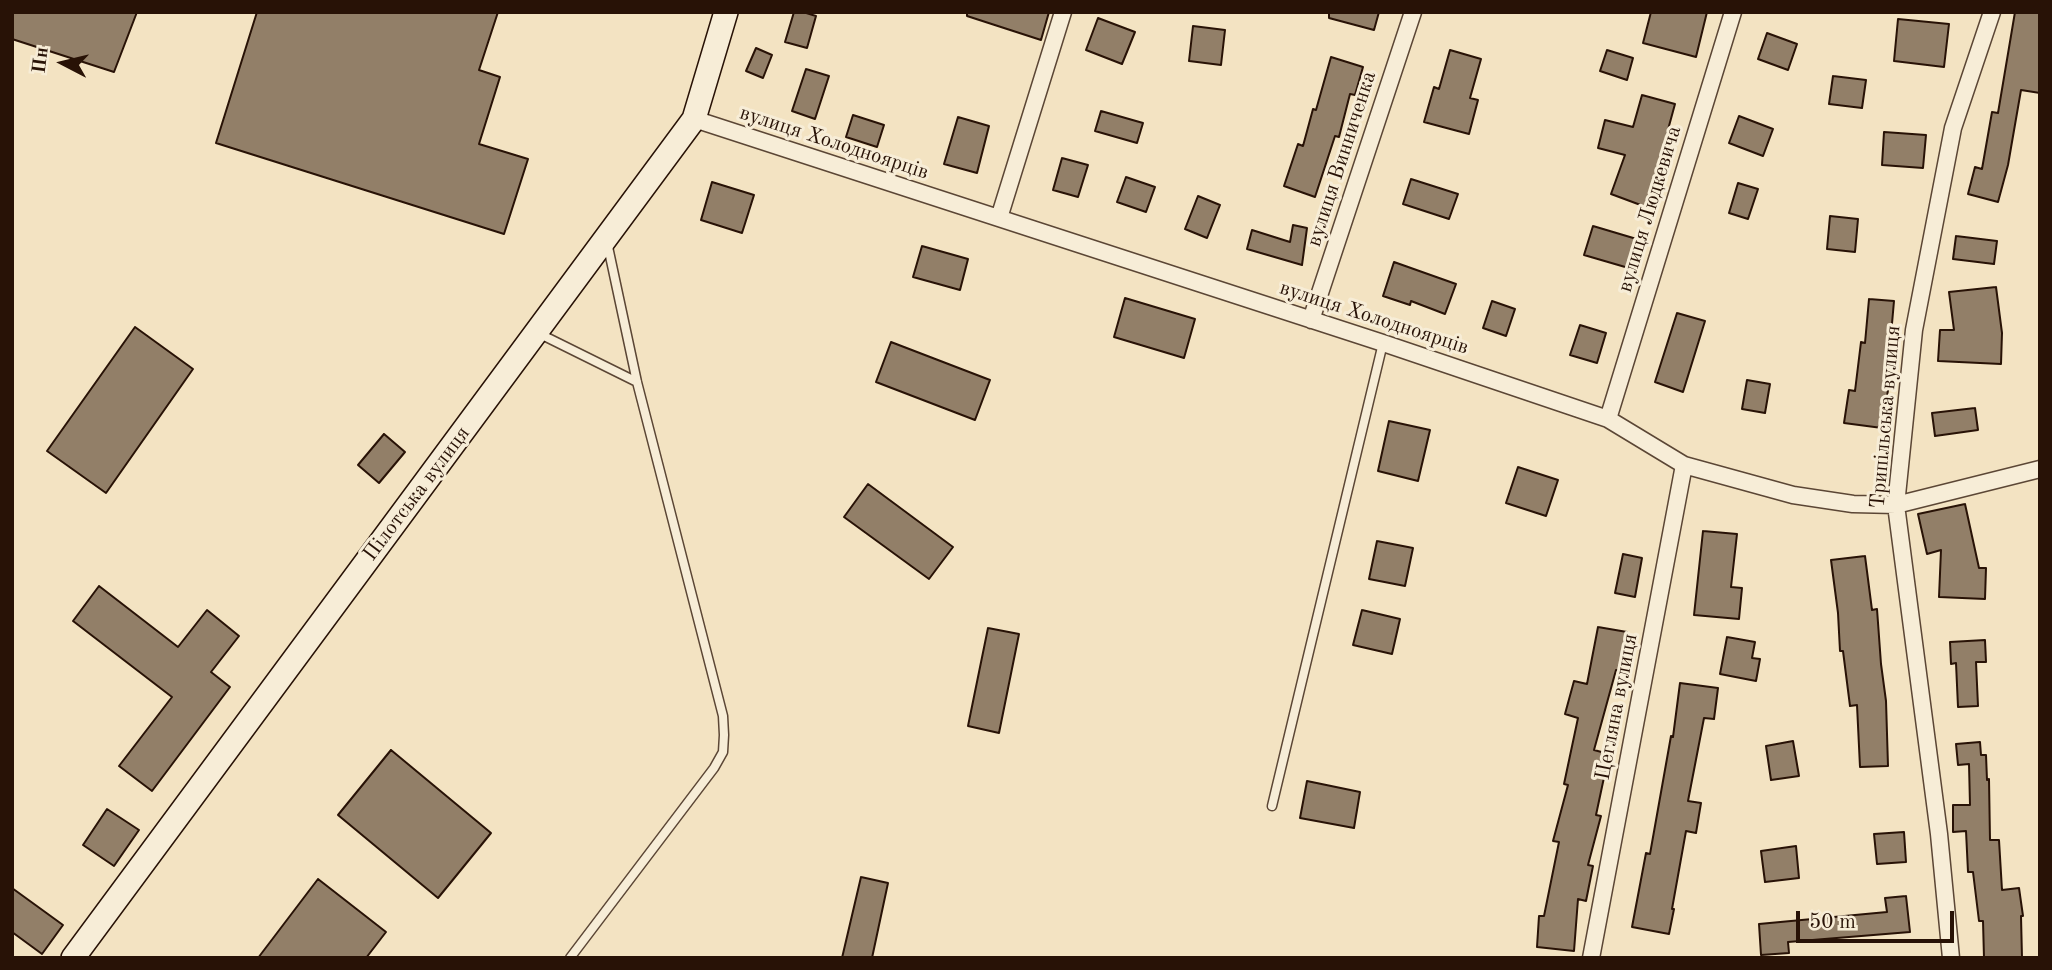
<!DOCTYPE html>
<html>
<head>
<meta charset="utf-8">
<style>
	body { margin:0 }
	#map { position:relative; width:2052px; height:970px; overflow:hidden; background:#f3e3c2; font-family:"Old Standard TT",serif }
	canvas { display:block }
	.frame { position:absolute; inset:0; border:14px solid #281206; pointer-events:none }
	.north { position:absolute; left:28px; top:28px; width:70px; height:70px; -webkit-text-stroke:5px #f7edd7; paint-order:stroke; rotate:277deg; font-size:19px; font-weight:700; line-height:28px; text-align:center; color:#281206 }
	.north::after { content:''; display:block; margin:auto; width:24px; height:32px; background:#281206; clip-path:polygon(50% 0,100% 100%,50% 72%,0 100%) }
	.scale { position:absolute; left:1796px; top:911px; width:158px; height:32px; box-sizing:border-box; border:4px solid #281206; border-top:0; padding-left:9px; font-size:21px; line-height:24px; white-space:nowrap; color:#281206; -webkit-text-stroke:5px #f7edd7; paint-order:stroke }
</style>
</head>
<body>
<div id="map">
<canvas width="2052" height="970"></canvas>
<div class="frame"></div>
<div class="north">Пн</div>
<div class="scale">50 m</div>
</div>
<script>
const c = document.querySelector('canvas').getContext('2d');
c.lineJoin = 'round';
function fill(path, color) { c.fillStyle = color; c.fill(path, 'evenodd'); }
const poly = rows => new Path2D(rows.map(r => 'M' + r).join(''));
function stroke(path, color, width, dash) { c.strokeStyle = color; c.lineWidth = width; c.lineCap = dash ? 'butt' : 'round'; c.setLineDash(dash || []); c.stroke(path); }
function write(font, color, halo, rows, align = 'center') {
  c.font = font + ' "Old Standard TT",serif'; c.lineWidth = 6; c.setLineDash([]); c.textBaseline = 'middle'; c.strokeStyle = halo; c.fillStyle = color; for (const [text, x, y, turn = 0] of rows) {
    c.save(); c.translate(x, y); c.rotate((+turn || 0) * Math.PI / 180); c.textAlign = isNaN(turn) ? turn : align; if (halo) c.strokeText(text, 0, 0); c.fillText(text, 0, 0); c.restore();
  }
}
const building = poly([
	[12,12,137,12,114,72,12,39,12,12],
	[257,12,498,12,479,70,500,77,479,144,528,159,504,234,216,143,257,12],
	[794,12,803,12,816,16,807,48,785,42,794,12],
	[967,12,1049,12,1041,40,967,16,967,12],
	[1329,12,1379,12,1374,30,1329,18,1329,12],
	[1651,12,1707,12,1696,57,1643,43,1651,12],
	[2015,12,2040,12,2040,93,2021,90,2008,165,1998,202,1968,194,1975,167,1982,169,1992,112,1998,113,2015,12],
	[1098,18,1135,32,1122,64,1086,50,1098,18],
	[1898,19,1949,24,1944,67,1894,61,1898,19],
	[1193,26,1225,30,1221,65,1189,61,1193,26],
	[1767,33,1797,44,1788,70,1758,59,1767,33],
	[756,48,772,55,763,78,746,71,756,48],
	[1450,50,1481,59,1470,98,1478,100,1469,134,1424,122,1434,87,1439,89,1450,50],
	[1607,50,1633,58,1627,80,1600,71,1607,50],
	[1331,57,1363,67,1355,95,1350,94,1339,137,1335,136,1315,197,1284,186,1298,144,1303,146,1313,109,1316,110,1331,57],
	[806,69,829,76,815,119,792,111,806,69],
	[1833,76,1866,80,1862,108,1829,104,1833,76],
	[1642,95,1675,104,1666,137,1670,138,1662,165,1646,207,1611,194,1625,155,1598,148,1605,120,1633,127,1642,95],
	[1101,111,1143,123,1137,143,1095,131,1101,111],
	[853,115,884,125,877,147,846,137,853,115],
	[1739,116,1773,129,1763,156,1729,143,1739,116],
	[958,117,989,126,977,173,944,164,958,117],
	[1884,132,1926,135,1923,168,1882,165,1884,132],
	[1062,158,1088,165,1078,197,1053,190,1062,158],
	[1126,177,1155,187,1146,212,1117,202,1126,177],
	[1411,179,1458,194,1449,219,1403,204,1411,179],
	[712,182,754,195,742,233,701,220,712,182],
	[1738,183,1758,189,1748,219,1729,213,1738,183],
	[1198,196,1220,205,1207,238,1185,229,1198,196],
	[1830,216,1858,219,1855,252,1827,249,1830,216],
	[1293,225,1307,228,1302,265,1247,249,1252,230,1290,242,1293,225],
	[1593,226,1640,240,1632,269,1584,255,1593,226],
	[1956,236,1997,241,1994,264,1953,259,1956,236],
	[922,246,968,259,960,290,913,277,922,246],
	[1394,262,1456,284,1445,314,1411,301,1410,305,1383,296,1394,262],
	[1996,287,2002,333,2001,364,1938,361,1940,330,1954,330,1949,292,1996,287],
	[1125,298,1195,319,1184,358,1114,337,1125,298],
	[1869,299,1894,301,1890,346,1895,346,1882,428,1844,423,1849,390,1855,391,1861,342,1865,343,1869,299],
	[1492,301,1515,309,1506,336,1483,328,1492,301],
	[1677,313,1705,321,1683,392,1655,382,1677,313],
	[1580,325,1606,333,1597,363,1570,355,1580,325],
	[135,327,193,369,106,493,47,451,135,327],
	[891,342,990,380,975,420,876,382,891,342],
	[1747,380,1770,384,1765,413,1742,409,1747,380],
	[1975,408,1978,430,1935,436,1932,413,1975,408],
	[1389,421,1430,430,1418,481,1378,471,1389,421],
	[384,434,405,452,379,483,358,465,384,434],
	[1518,467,1558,480,1546,516,1506,503,1518,467],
	[868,484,953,547,929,579,844,517,868,484],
	[1965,504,1979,568,1986,568,1985,599,1939,597,1941,550,1927,554,1918,514,1965,504],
	[1703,531,1737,534,1731,587,1742,588,1739,619,1694,615,1703,531],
	[1377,541,1413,548,1405,586,1369,579,1377,541],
	[1623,554,1642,558,1635,597,1615,593,1623,554],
	[1865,556,1872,610,1877,609,1881,664,1886,701,1888,766,1860,767,1857,705,1850,706,1843,651,1840,651,1838,613,1831,560,1865,556],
	[99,586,178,647,207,610,239,636,211,672,230,687,152,791,119,766,172,697,73,621,99,586],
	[1362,610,1400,619,1392,654,1353,645,1362,610],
	[1598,627,1627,632,1620,671,1616,670,1594,750,1609,754,1596,815,1601,816,1588,865,1593,866,1586,901,1578,899,1574,951,1537,947,1539,916,1544,916,1559,842,1553,841,1568,785,1564,784,1578,718,1565,714,1574,681,1587,684,1598,627],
	[988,628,1019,634,999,733,968,726,988,628],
	[1727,637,1755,642,1752,658,1760,659,1756,681,1720,674,1727,637],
	[1985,640,1986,662,1976,662,1978,706,1958,707,1956,663,1951,664,1950,642,1985,640],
	[1680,683,1718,688,1714,719,1704,718,1688,801,1701,803,1696,833,1686,831,1672,909,1674,909,1669,934,1632,927,1646,853,1650,854,1671,736,1673,737,1680,683],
	[1793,741,1799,776,1771,780,1766,746,1793,741],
	[1980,742,1981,755,1986,755,1987,780,1989,779,1990,840,1999,840,2002,890,2019,888,2023,916,2021,916,2022,958,1984,958,1983,921,1979,921,1973,872,1968,872,1966,831,1953,832,1953,805,1970,805,1969,764,1958,765,1956,744,1980,742],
	[391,750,491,833,438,898,338,815,391,750],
	[1307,781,1360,792,1354,828,1300,818,1307,781],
	[107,809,139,830,114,866,83,845,107,809],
	[1904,832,1906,862,1877,864,1874,834,1904,832],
	[1796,846,1799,878,1765,882,1761,851,1796,846],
	[861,877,888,883,872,958,842,958,861,877],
	[318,879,386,932,366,958,258,958,318,879],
	[12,888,63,925,42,954,12,932,12,888],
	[1906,896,1910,932,1788,942,1789,953,1761,955,1759,924,1887,912,1885,898,1906,896]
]);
fill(building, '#927f68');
stroke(building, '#281206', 2);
const lane = poly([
	[540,334,637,382],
	[1272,806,1383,343],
	[570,958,714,768,723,752,724,735,723,716,637,382,607,242]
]);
const street = poly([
	[694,119,1383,343,1608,419,1684,465,1793,495,1853,504,1896,505,2040,469],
	[999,218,1063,12],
	[1311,320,1413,12],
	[1608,419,1733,12],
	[1591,958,1684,465],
	[1951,958,1939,834,1896,505,1914,330,1953,128,1992,12]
]);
const secondary = poly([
	[73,958,694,119,726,12]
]);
stroke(lane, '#5b4635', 11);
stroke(street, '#5b4635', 19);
stroke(secondary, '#281206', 26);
stroke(lane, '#f7edd7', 8);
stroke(street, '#f7edd7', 16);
stroke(secondary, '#f7edd7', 23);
write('21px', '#281206', '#f7edd7', [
	["вулиця Холодноярців",834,143,18],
	["вулиця Винниченка",1342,159,-72],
	["вулиця Людкевича",1650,209,-73],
	["вулиця Холодноярців",1374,318,18],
	["Трипільська вулиця",1886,417,-85],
	["Пілотська вулиця",417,494,-53],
	["Цегляна вулиця",1617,707,-79]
]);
</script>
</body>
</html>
